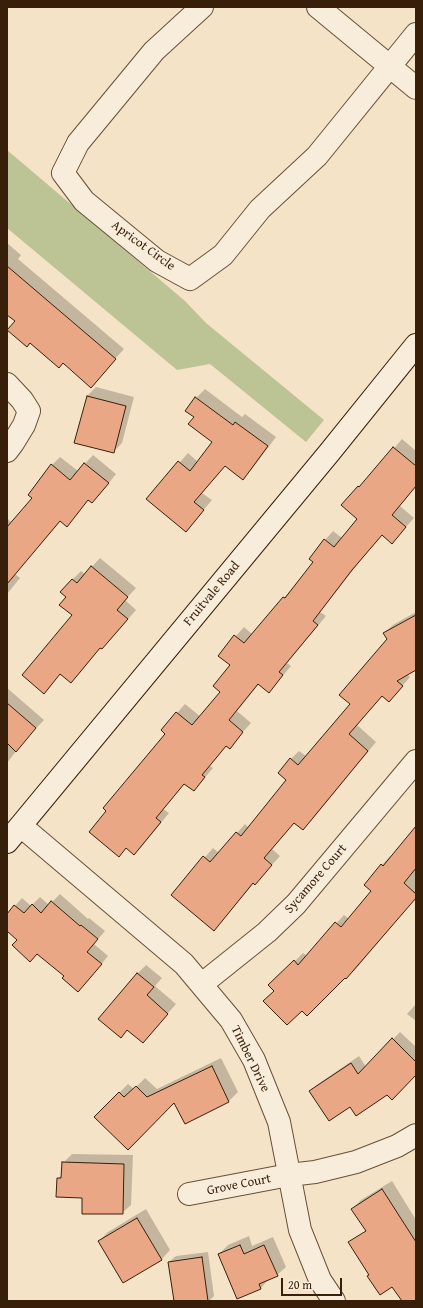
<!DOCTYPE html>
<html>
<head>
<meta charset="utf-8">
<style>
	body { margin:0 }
	#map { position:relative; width:423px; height:1308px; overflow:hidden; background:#f5e3c7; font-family:"Gentium Book Plus",serif }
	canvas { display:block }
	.frame { position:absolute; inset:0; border:8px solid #381f09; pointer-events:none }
	.scale { position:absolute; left:281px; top:1278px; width:61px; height:18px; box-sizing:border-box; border:2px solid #381f09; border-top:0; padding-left:5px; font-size:12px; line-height:14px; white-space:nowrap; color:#381f09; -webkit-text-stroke:3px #f8eddb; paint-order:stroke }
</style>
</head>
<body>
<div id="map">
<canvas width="423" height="1308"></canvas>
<div class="frame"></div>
<div class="scale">20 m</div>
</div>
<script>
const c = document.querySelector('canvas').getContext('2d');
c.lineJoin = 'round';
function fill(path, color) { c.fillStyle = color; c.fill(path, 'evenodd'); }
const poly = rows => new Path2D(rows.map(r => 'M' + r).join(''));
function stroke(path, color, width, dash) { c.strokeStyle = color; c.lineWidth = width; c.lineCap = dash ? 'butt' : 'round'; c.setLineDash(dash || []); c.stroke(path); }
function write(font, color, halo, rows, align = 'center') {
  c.font = font + ' "Gentium Book Plus",serif'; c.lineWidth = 3; c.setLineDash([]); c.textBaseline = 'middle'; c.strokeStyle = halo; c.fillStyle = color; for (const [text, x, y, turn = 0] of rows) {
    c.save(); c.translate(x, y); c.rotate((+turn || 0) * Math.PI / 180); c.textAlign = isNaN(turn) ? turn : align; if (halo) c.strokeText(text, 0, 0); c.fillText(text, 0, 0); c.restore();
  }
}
fill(poly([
	[7,150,185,301,206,323,324,420,306,442,210,364,177,370,7,228]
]), '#bcc395');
fill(poly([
	[7,243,21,255,18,259,124,349,91,386,7,314],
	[96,387,134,397,122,443,113,452,87,396],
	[205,389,242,417,245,414,276,437,252,469,243,478,226,465,202,493,212,500,186,531,148,499,188,453,198,462,213,442,195,417,196,398],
	[402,439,416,451,416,486,400,506,414,518,392,543,382,535,361,560,320,612,326,616,287,663,291,666,269,692,259,684,237,711,251,723,229,747,227,745,210,766,213,768,202,781,194,790,185,783,163,809,169,813,143,845,134,854,127,847,119,855,167,734,177,713,185,704,201,717,221,691,231,665,219,655,244,627,253,635,314,562,310,559,325,540,333,531,342,538,358,519,358,487,368,479],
	[93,455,116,474,101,493,92,502,89,499,67,525,61,520,15,574,20,578,7,594,7,518,12,523,33,498,52,465,60,457,78,471],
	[100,558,136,588,125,600,136,610,111,639,102,648,101,647,80,673,61,673,44,692,73,615,67,597,72,580,81,571,85,574],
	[416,612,416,669,407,674,410,677,397,692,383,695,357,725,376,742,311,821,303,829,294,822,272,849,280,856,263,875,254,883,214,930,172,895,213,848,219,853,245,824,249,828,288,780,291,759,299,751,306,756,351,704,388,639,384,633,393,625],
	[7,688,44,720,24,741,7,763],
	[416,828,416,897,355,970,346,978,345,977,275,991,270,986,303,953,307,956,344,915,349,919,372,891,382,865,390,856,391,858],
	[60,894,88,919,89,918,105,931,94,944,108,956,86,983,38,953,18,940,7,930,7,915,22,898,31,906,40,897,49,905],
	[146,965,162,978,155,986,176,1004,143,1042,128,1029,121,1037,137,974],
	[416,1004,416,1021,407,1014],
	[400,1032,416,1047,416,1074,387,1094,350,1106,310,1091,318,1084,359,1056,366,1067],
	[221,1058,238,1092,229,1101,185,1122,175,1101,95,1117,128,1084,134,1089,145,1078,157,1089],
	[72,1154,133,1155,131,1205,122,1213,83,1197,58,1179,63,1174,63,1163],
	[392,1181,416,1220,416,1301,403,1301,393,1285,370,1275,366,1231,352,1209,361,1200],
	[146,1209,170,1250,162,1259,124,1282,99,1241,108,1232],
	[249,1236,252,1246,273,1237,286,1267,277,1275,270,1278,261,1288,238,1298,219,1254,228,1245],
	[208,1252,214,1296,209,1301,175,1301,169,1262,176,1256]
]), '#0003');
const building = poly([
	[7,266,116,359,91,388,63,363,59,368,30,343,27,347,7,330,15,321,7,315,7,266],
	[87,396,126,406,114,453,74,443,87,396],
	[195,397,233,425,235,422,268,446,243,480,225,466,194,502,204,510,186,532,146,499,178,461,190,471,212,442,188,424,194,417,185,411,195,397],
	[393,447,416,466,416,486,392,515,406,527,392,544,382,535,352,570,313,621,318,625,279,672,283,675,269,693,258,684,229,720,243,732,230,749,226,746,202,775,205,777,194,791,184,784,156,818,161,822,134,855,126,848,119,857,89,832,106,811,103,808,165,734,161,730,176,712,192,725,220,692,213,686,230,665,218,656,234,635,244,643,283,597,285,598,313,562,309,559,324,539,334,547,357,519,341,505,358,486,359,487,393,447],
	[84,463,109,483,92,503,88,500,67,527,60,521,7,584,7,527,32,498,28,495,51,464,70,480,84,463],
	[91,566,128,597,117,610,128,619,102,649,100,648,71,683,60,674,44,694,22,675,72,615,59,605,66,597,60,592,72,579,77,583,91,566],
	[416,615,416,670,397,681,403,686,389,702,382,696,349,734,368,751,303,830,294,823,264,858,272,865,255,885,253,883,214,931,171,895,203,856,210,862,236,832,241,836,286,780,278,773,290,758,298,765,350,704,339,695,387,639,383,633,416,615],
	[7,703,36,728,16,752,7,743,7,703],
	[416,826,416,868,404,883,416,894,416,898,346,979,345,978,307,1016,302,1011,287,1025,263,1001,274,991,268,985,294,960,298,965,335,922,341,927,371,891,364,885,381,864,383,866,416,826],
	[51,901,80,926,81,925,98,939,87,952,102,964,78,992,62,978,64,976,37,954,30,962,12,945,17,940,7,931,7,914,14,905,24,913,32,904,41,913,51,901],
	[137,973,154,987,147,995,168,1014,143,1043,127,1030,121,1038,98,1019,137,973],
	[392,1038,416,1062,416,1075,392,1100,387,1095,356,1116,350,1107,329,1121,309,1091,351,1063,358,1074,392,1038],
	[212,1066,229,1102,185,1124,174,1103,128,1150,94,1117,119,1092,124,1097,136,1086,147,1097,212,1066],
	[62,1162,124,1164,123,1214,82,1214,82,1198,56,1197,57,1178,61,1178,62,1162],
	[382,1189,416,1242,416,1301,402,1301,392,1287,380,1295,367,1276,369,1275,348,1242,366,1231,351,1209,382,1189],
	[137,1218,162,1260,123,1283,98,1241,137,1218],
	[240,1245,244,1254,264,1245,278,1276,259,1284,261,1289,237,1299,218,1254,240,1245],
	[202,1257,208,1301,174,1301,168,1262,202,1257]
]);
fill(building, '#e9a786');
stroke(building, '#381f09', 1);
const street = poly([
	[202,7,154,51,78,143,63,173,84,201,157,261,190,279,223,255,260,209,317,156,416,34],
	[318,7,416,88],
	[7,384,22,400,29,411,24,425,13,443,7,451],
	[21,826,184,964,231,1020,254,1060,279,1122,300,1230,320,1280,334,1301],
	[202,984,267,932,296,904,416,761],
	[189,1194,289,1175,315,1172,356,1162,397,1146,416,1135]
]);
const secondary = poly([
	[7,842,329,453,416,345]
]);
stroke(street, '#675038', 24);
stroke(secondary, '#381f09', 24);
stroke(street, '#f8eddb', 22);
stroke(secondary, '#f8eddb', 22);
write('13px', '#381f09', '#f8eddb', [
	["Apricot Circle",143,246,36],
	["Fruitvale Road",212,594,-50],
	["Sycamore Court",316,879,-49],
	["Timber Drive",250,1059,64],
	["Grove Court",239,1185,-11]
]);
</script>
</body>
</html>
